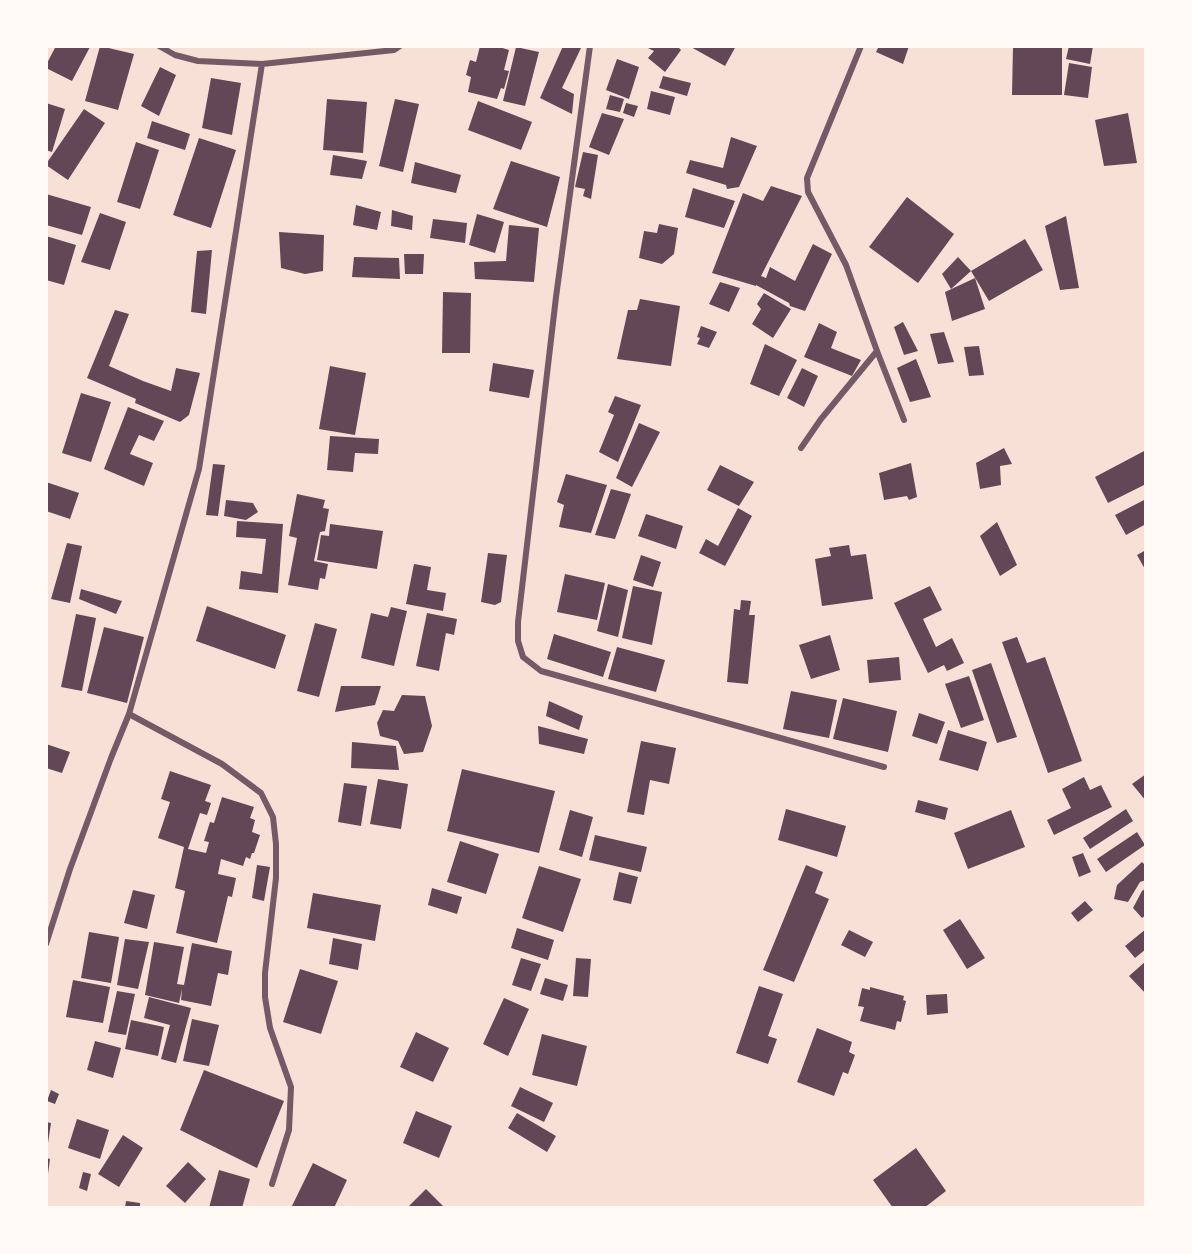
<!DOCTYPE html>
<html>
<head>
<meta charset="utf-8">
<style>
	body { margin:0 }
	#map { position:relative; width:1192px; height:1254px; overflow:hidden; background:#f7e1d7; font-family:"Zilla Slab",serif }
	canvas { display:block }
	.frame { position:absolute; inset:0; border:48px solid #fffaf5; pointer-events:none }
</style>
</head>
<body>
<div id="map">
<canvas width="1192" height="1254"></canvas>
<div class="frame"></div>
</div>
<script>
const c = document.querySelector('canvas').getContext('2d');
c.lineJoin = 'round';
function fill(path, color) { c.fillStyle = color; c.fill(path, 'evenodd'); }
const poly = rows => new Path2D(rows.map(r => 'M' + r).join(''));
function stroke(path, color, width, dash) { c.strokeStyle = color; c.lineWidth = width; c.lineCap = dash ? 'butt' : 'round'; c.setLineDash(dash || []); c.stroke(path); }
fill(poly([
	[56,46,90,47,72,81,46,68,46,65],
	[100,46,134,54,118,110,85,101],
	[480,46,496,46,509,50,504,70,509,71,504,89,501,88,497,99,468,92,471,77,466,75,470,60,476,62],
	[563,46,578,46,581,48,562,88,574,94,572,114,540,98],
	[644,46,677,46,681,50,665,72,648,58,654,51],
	[689,46,736,46,725,66],
	[879,46,909,46,903,64,876,52],
	[1013,46,1062,46,1062,95,1012,95],
	[1069,46,1093,46,1090,64,1066,59],
	[516,47,539,52,525,106,503,101],
	[617,59,639,67,629,99,606,90],
	[1069,63,1092,67,1088,98,1064,95],
	[160,67,176,75,159,116,141,106],
	[663,76,691,83,687,96,659,88],
	[211,78,241,83,232,135,202,128],
	[651,91,675,97,670,115,647,109],
	[610,95,624,99,620,112,606,109],
	[327,99,367,102,363,153,323,150],
	[395,99,419,104,403,172,379,166],
	[478,101,532,122,521,150,468,130],
	[46,103,65,109,52,152,46,150],
	[626,103,638,106,634,117,623,113],
	[84,109,105,123,68,180,46,165,46,164],
	[602,113,624,119,609,155,589,147],
	[1128,113,1137,163,1104,166,1095,120],
	[152,121,190,134,185,150,147,138],
	[731,137,757,146,739,187,727,189,726,185,686,173,690,160,723,168],
	[199,138,236,150,211,228,173,215],
	[136,142,159,150,140,209,117,202],
	[583,152,598,155,591,199,583,196,585,189,575,187],
	[333,155,367,161,362,179,330,175],
	[511,161,560,177,547,227,493,209],
	[415,162,461,175,456,193,411,183],
	[771,186,802,196,761,276,766,278,770,267,795,281,813,244,832,254,805,311,790,306,789,303,756,285,756,286,712,273,743,193,763,201],
	[693,188,735,201,724,228,685,217],
	[46,194,91,207,82,235,46,225],
	[907,197,954,234,918,283,869,247],
	[356,205,381,212,377,230,353,225],
	[392,210,413,216,412,230,391,226],
	[100,213,126,222,110,270,81,262],
	[477,214,504,222,495,253,469,245],
	[1066,216,1079,288,1060,290,1045,226],
	[433,219,467,223,465,243,430,238],
	[659,224,678,228,674,254,662,264,639,258,644,231,657,233],
	[509,225,539,228,534,282,475,279,474,262,506,261],
	[279,232,324,235,323,271,305,274,281,268],
	[46,236,76,245,64,285,46,280],
	[1025,239,1043,270,989,301,971,271],
	[212,250,206,314,191,312,197,251],
	[404,254,424,254,423,274,405,274],
	[354,257,399,258,400,279,352,277],
	[958,257,971,271,951,289,942,274],
	[975,278,985,309,952,321,945,292],
	[720,282,740,288,729,312,709,304],
	[443,292,471,293,470,353,442,353],
	[764,293,791,309,773,338,752,324,761,309,757,304],
	[640,299,680,306,671,366,617,359,628,310,637,310],
	[115,310,129,314,109,366,143,381,171,391,176,368,200,373,189,415,180,422,135,403,136,399,87,378],
	[903,322,918,351,904,355,894,327],
	[819,323,837,332,831,348,861,360,852,376,804,357],
	[701,326,717,332,709,348,697,344,700,338,697,337],
	[944,332,954,362,938,364,930,334],
	[765,344,797,360,779,396,750,384],
	[979,346,984,375,969,376,964,347],
	[916,359,931,397,910,402,897,368],
	[493,363,534,370,529,398,489,391],
	[330,366,366,373,355,435,319,429],
	[802,368,818,376,804,407,787,398],
	[81,393,111,402,91,462,62,453],
	[615,396,641,405,618,462,599,452,614,415,608,412],
	[128,407,164,421,154,441,139,435,130,454,153,463,144,486,104,469],
	[639,423,660,432,632,487,616,478],
	[330,436,379,439,378,454,355,453,353,472,327,470],
	[1004,448,1012,464,1000,466,1001,485,980,489,976,463],
	[1146,450,1146,484,1108,503,1095,477],
	[911,463,917,497,909,500,907,496,884,500,879,473],
	[213,464,225,465,218,516,206,515],
	[720,465,754,482,739,506,707,490],
	[566,474,607,485,591,533,559,527,564,505,557,502],
	[46,482,79,493,70,519,46,511],
	[611,489,631,494,615,539,595,535],
	[297,494,325,500,323,508,329,509,325,531,320,532,314,561,328,564,325,579,320,578,318,590,288,585,297,538,289,536],
	[1146,499,1146,524,1126,535,1115,515],
	[226,500,253,503,258,512,246,520,224,516],
	[738,508,752,516,725,566,699,553,706,539,718,546],
	[646,514,683,526,676,549,638,536],
	[237,521,283,524,278,593,239,589,241,571,262,574,266,539,236,537],
	[997,522,1017,565,1000,576,980,536],
	[330,524,383,531,377,569,317,560,321,535,329,536],
	[67,543,82,546,70,603,51,599],
	[849,545,851,556,866,554,873,599,822,606,815,559,831,556,829,548],
	[1146,550,1146,571,1137,555],
	[488,553,507,555,501,602,495,605,481,602],
	[641,555,661,562,653,587,633,580],
	[414,564,431,567,427,590,446,593,443,611,406,604],
	[565,574,605,583,597,620,557,612],
	[608,584,628,590,618,637,597,631],
	[633,586,662,592,652,645,622,638],
	[930,586,942,610,923,619,936,647,952,638,964,663,947,671,944,665,928,673,894,603],
	[81,589,122,601,116,614,79,599],
	[741,600,751,601,749,615,755,615,748,684,727,682,734,609,740,610],
	[207,606,286,635,275,669,196,641],
	[391,607,407,611,394,666,361,658,371,613,388,617],
	[427,613,457,619,454,635,446,633,439,671,416,666],
	[76,614,96,618,82,691,61,687],
	[315,623,337,629,319,697,297,691],
	[104,627,144,637,127,703,87,693],
	[554,634,611,652,603,677,547,659],
	[830,635,840,670,811,679,799,645],
	[1017,637,1027,663,1045,657,1082,761,1048,773,1002,642],
	[617,647,665,660,656,692,608,679],
	[899,657,901,680,869,683,867,660],
	[991,663,1017,737,997,743,972,670],
	[969,676,984,720,961,728,945,684],
	[341,686,381,686,375,705,335,712],
	[791,691,837,700,829,738,783,729],
	[402,695,425,696,432,726,423,752,404,754,398,741,380,736,377,723,383,710,394,711],
	[843,698,897,711,888,752,833,739],
	[549,701,583,716,579,730,546,716],
	[919,713,945,722,937,744,912,736],
	[538,726,588,739,584,754,539,744],
	[948,730,987,742,978,771,939,760],
	[641,741,676,748,669,784,650,780,644,815,627,812],
	[352,742,396,746,399,770,351,768],
	[46,744,70,752,62,773,46,768],
	[462,769,555,791,539,853,447,831],
	[170,771,211,785,205,801,211,803,207,815,200,813,188,849,206,853,209,842,204,841,210,822,214,823,222,797,254,807,250,818,255,820,252,832,260,835,254,853,252,853,250,859,246,857,243,866,221,859,218,874,236,878,232,897,228,896,217,943,176,933,185,891,175,888,184,847,158,838,170,802,161,799],
	[1146,774,1146,801,1132,784],
	[1084,777,1090,790,1101,785,1112,807,1054,835,1047,820,1071,808,1062,789],
	[378,779,408,784,401,829,370,824],
	[344,783,367,786,361,826,338,822],
	[918,800,948,808,945,820,915,812],
	[786,809,846,826,837,857,778,840],
	[1126,809,1133,821,1090,849,1083,838],
	[570,810,593,817,582,857,559,850],
	[1011,810,1025,847,968,869,954,833],
	[1137,832,1145,845,1106,872,1097,859],
	[595,835,647,847,641,872,589,860],
	[460,841,499,854,486,894,447,882],
	[1083,853,1091,872,1079,877,1072,857],
	[1142,862,1146,866,1146,880,1140,882,1128,902,1114,899,1117,885],
	[257,865,270,867,264,901,252,898],
	[806,865,823,872,815,893,829,899,794,982,763,970],
	[539,866,581,879,563,932,522,918],
	[619,872,638,877,631,904,613,900],
	[432,888,462,897,457,914,428,905],
	[1146,888,1146,915,1142,918,1133,908,1142,891],
	[133,890,155,895,147,929,124,923],
	[313,893,381,905,375,941,307,928],
	[1085,901,1093,910,1078,922,1071,913],
	[960,919,985,958,967,969,943,930],
	[517,928,554,940,548,960,511,948],
	[1146,929,1146,949,1135,958,1125,946],
	[849,930,873,942,865,957,841,945],
	[89,932,119,937,111,983,81,978],
	[333,938,362,944,358,970,329,964],
	[125,939,149,942,138,989,117,985],
	[154,942,184,947,177,984,184,985,192,943,232,951,228,975,218,973,211,1006,181,1000,182,989,179,1003,145,995],
	[521,958,541,964,531,991,512,985],
	[576,958,591,959,588,997,573,996],
	[1146,961,1146,994,1129,976],
	[300,969,338,981,321,1034,283,1022],
	[545,978,568,985,563,1001,540,994],
	[73,980,110,987,103,1023,66,1017],
	[759,986,783,994,768,1036,777,1039,768,1064,736,1053],
	[870,987,904,996,903,1000,906,1001,901,1022,897,1021,895,1030,860,1021,864,1007,858,1006,862,988,870,990],
	[117,991,135,994,126,1035,108,1032],
	[947,994,948,1013,927,1015,926,995],
	[149,997,191,1008,176,1063,161,1059,170,1025,144,1018],
	[504,998,529,1009,508,1056,483,1044],
	[192,1019,219,1025,209,1066,183,1061],
	[131,1020,164,1027,158,1056,125,1049],
	[817,1028,852,1042,849,1052,855,1055,848,1074,843,1072,834,1096,797,1082],
	[416,1032,449,1048,433,1082,400,1067],
	[542,1034,587,1046,577,1086,532,1075],
	[95,1041,121,1048,113,1078,87,1070],
	[204,1070,284,1101,257,1168,180,1130],
	[520,1087,553,1103,544,1122,511,1106],
	[51,1090,59,1094,55,1104,47,1101],
	[416,1111,452,1126,439,1158,403,1143],
	[517,1113,556,1136,547,1152,508,1128],
	[77,1119,109,1130,100,1159,68,1148],
	[46,1122,51,1123,48,1143,46,1143],
	[123,1135,143,1148,119,1187,98,1174],
	[916,1148,946,1191,924,1208,893,1208,873,1180],
	[46,1158,50,1159,48,1174,46,1174],
	[188,1162,206,1179,185,1203,166,1186],
	[313,1163,347,1180,334,1208,291,1208],
	[219,1170,250,1179,242,1208,209,1208],
	[83,1172,91,1174,87,1191,79,1188],
	[426,1189,445,1208,407,1208],
	[126,1201,140,1203,140,1208,125,1208]
]), '#644757');
stroke(poly([
	[159,46,175,55,198,61,262,64,394,50,400,46],
	[590,46,556,297,518,622,518,641,523,657,541,671,884,767],
	[861,46,807,178,808,192,846,265,877,351,904,420],
	[801,448,821,419,877,351],
	[129,714,222,764,261,793,273,817,276,844,276,878,265,973,265,997,270,1028,291,1087,289,1130,272,1184],
	[46,944,70,869,111,758,129,714,199,469,262,64]
]), '#755966', 6);
</script>
</body>
</html>
